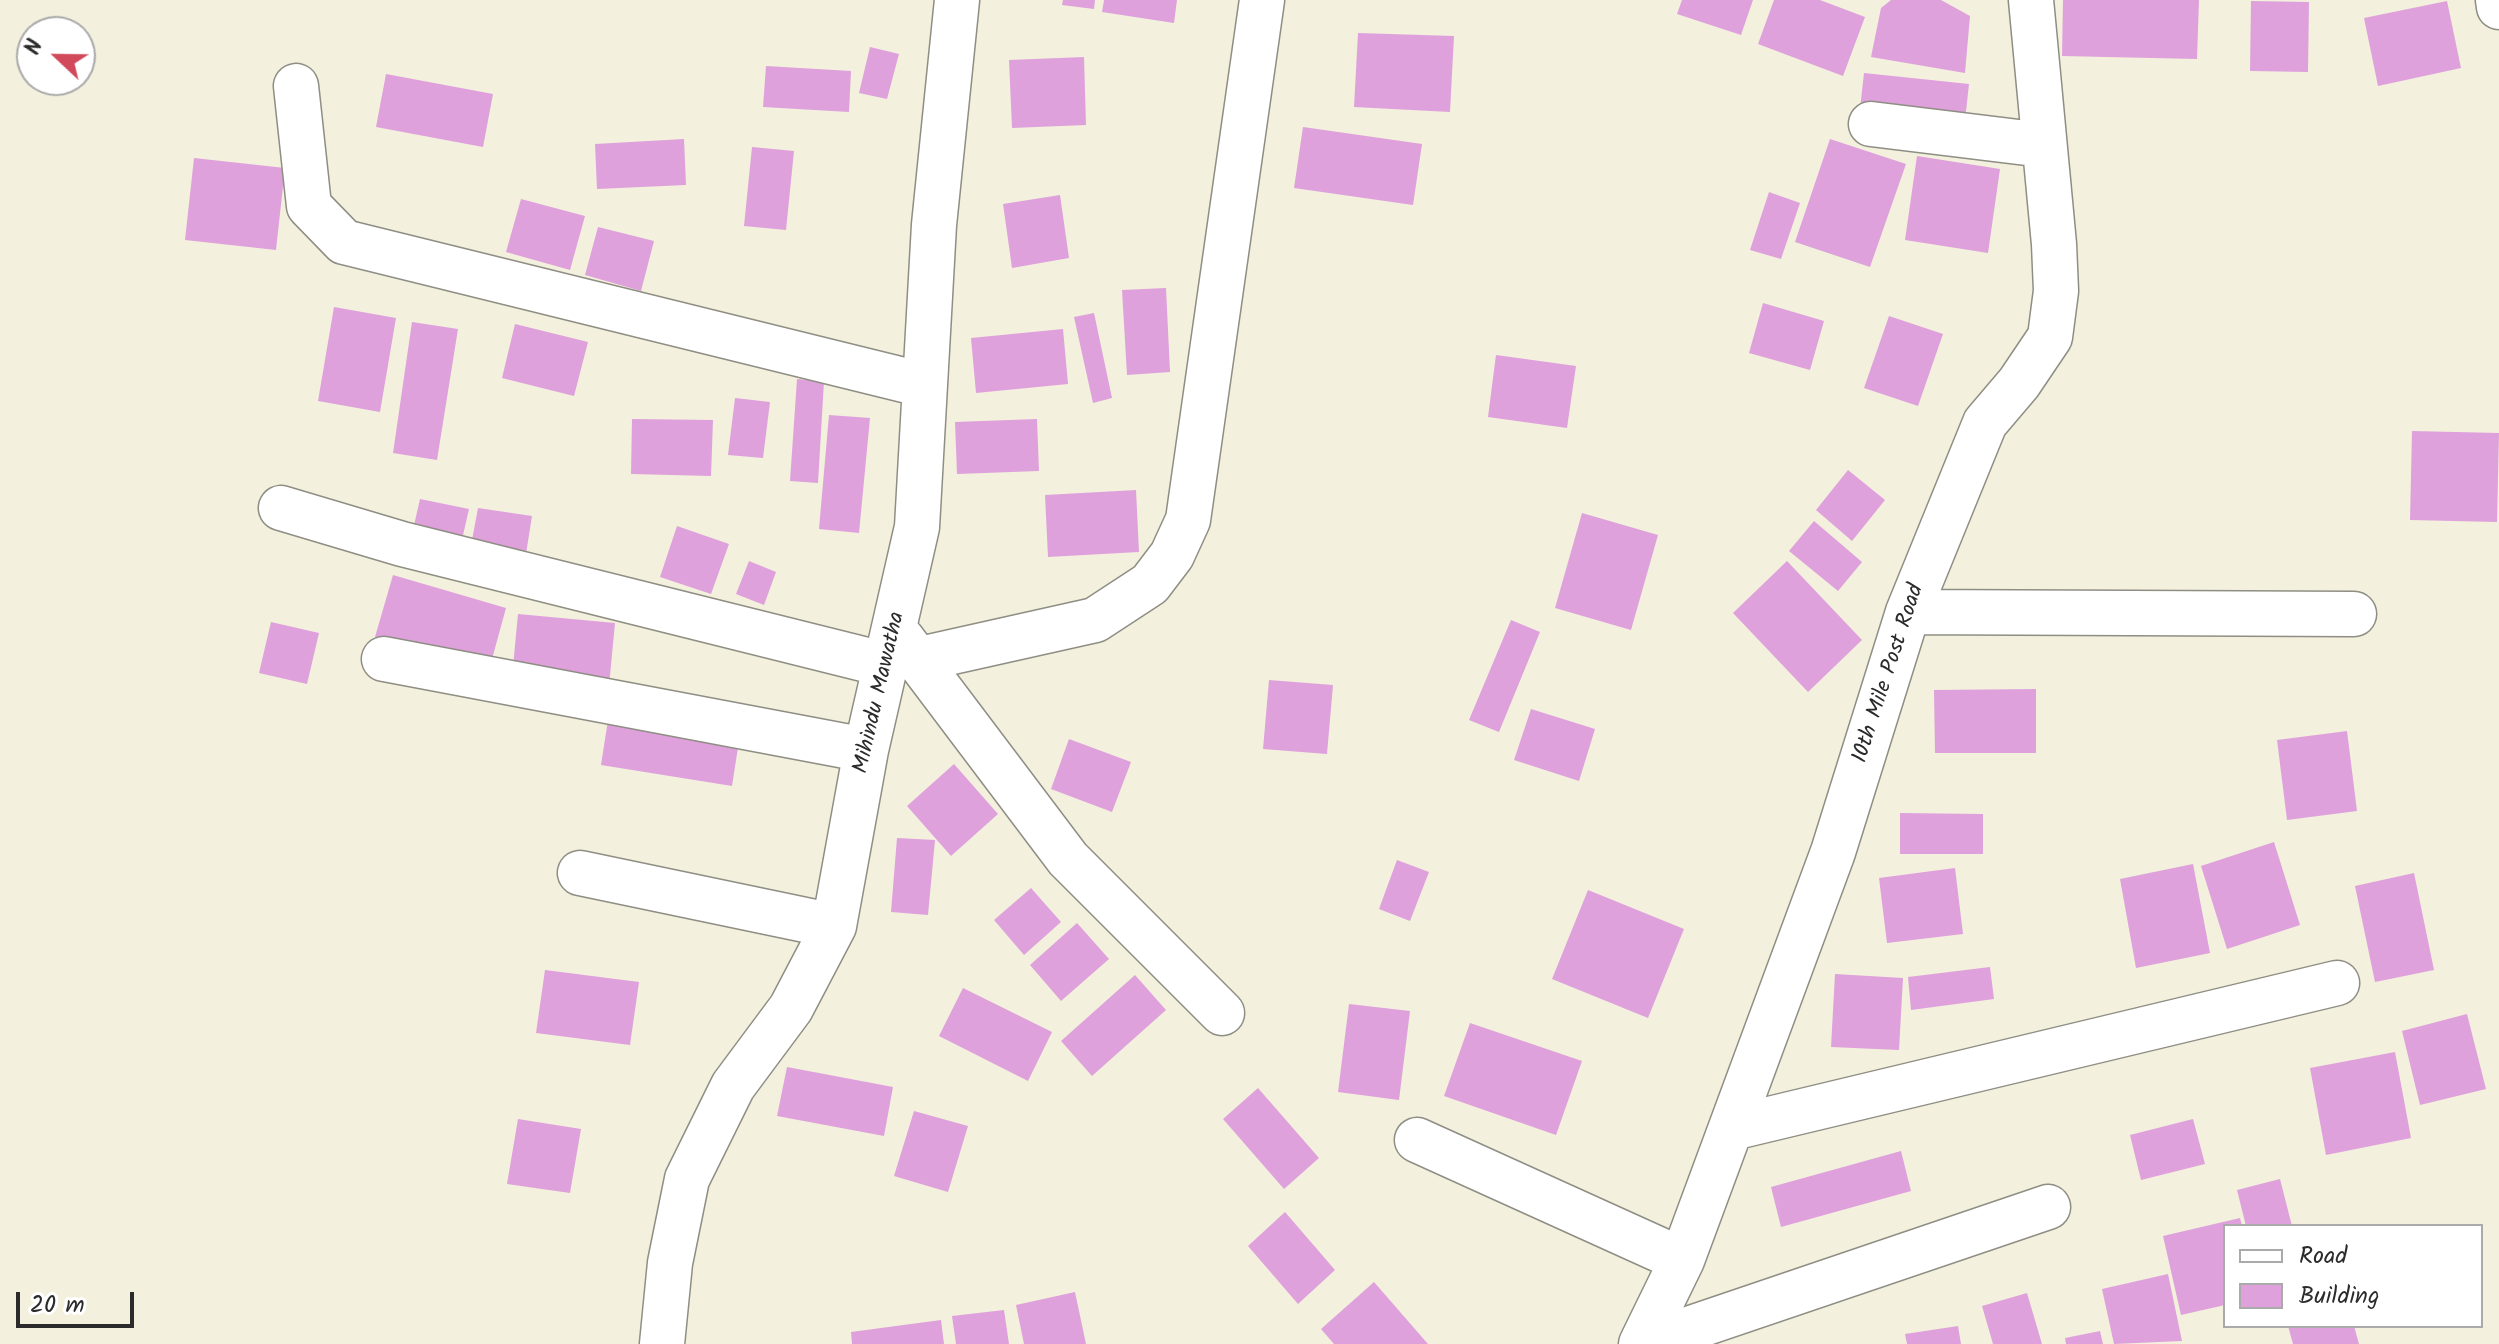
<!DOCTYPE html>
<html>
<head>
<meta charset="utf-8">
<style>
	body { margin:0 }
	#map { position:relative; width:2499px; height:1344px; overflow:hidden; background:#f3f0dd; font-family:Kalam,sans-serif }
	canvas { display:block }
	.legend { position:absolute; left:2223px; top:1224px; width:260px; height:104px; box-sizing:border-box; background:#fff; border:2px solid #aaa; margin:0; padding:10px 14px; list-style:none; font-size:24px; color:#2b2b2b }
	.legend li { display:flex; align-items:center; gap:16px; height:40px }
	.legend b { width:40px; border:2px solid #aaa }
	.north { position:absolute; left:16px; top:16px; width:80px; height:80px; box-sizing:border-box; background:#fff; border:2px solid #aaa; border-radius:50%; rotate:292deg; font-size:22px; font-weight:700; line-height:32px; text-align:center; color:#2b2b2b }
	.north::after { content:''; display:block; margin:auto; width:28px; height:36px; background:#d1495b; clip-path:polygon(50% 0,100% 100%,50% 72%,0 100%) }
	.scale { position:absolute; left:16px; top:1292px; width:118px; height:36px; box-sizing:border-box; border:4px solid #2b2b2b; border-top:0; padding-left:10px; font-size:24px; line-height:28px; white-space:nowrap; color:#2b2b2b; -webkit-text-stroke:6px #fff; paint-order:stroke }
</style>
</head>
<body>
<div id="map">
<canvas width="2499" height="1344"></canvas>
<ul class="legend">
<li><b style="height:10px;background:#fff"></b>Road</li>
<li><b style="height:22px;background:#dea1dc"></b>Building</li>
</ul>
<div class="north">N</div>
<div class="scale">20 m</div>
</div>
<script>
const c = document.querySelector('canvas').getContext('2d');
c.lineJoin = 'round';
function fill(path, color) { c.fillStyle = color; c.fill(path, 'evenodd'); }
const poly = rows => new Path2D(rows.map(r => 'M' + r).join(''));
function stroke(path, color, width, dash) { c.strokeStyle = color; c.lineWidth = width; c.lineCap = dash ? 'butt' : 'round'; c.setLineDash(dash || []); c.stroke(path); }
function write(font, color, halo, rows, align = 'center') {
  c.font = font + ' Kalam,sans-serif'; c.lineWidth = 6; c.setLineDash([]); c.textBaseline = 'middle'; c.strokeStyle = halo; c.fillStyle = color; for (const [text, x, y, turn = 0] of rows) {
    c.save(); c.translate(x, y); c.rotate((+turn || 0) * Math.PI / 180); c.textAlign = isNaN(turn) ? turn : align; if (halo) c.strokeText(text, 0, 0); c.fillText(text, 0, 0); c.restore();
  }
}
fill(poly([
	[1063,0,1095,0,1094,9,1062,5],
	[1104,0,1177,0,1174,23,1102,12],
	[1682,0,1753,0,1741,35,1677,14],
	[1774,0,1820,0,1865,17,1843,76,1758,44],
	[1891,0,1941,0,1970,16,1965,73,1871,57,1881,8],
	[2063,0,2199,0,2197,59,2062,56],
	[2251,1,2309,2,2308,72,2250,71],
	[2447,1,2461,68,2378,86,2364,18],
	[1358,33,1454,36,1450,112,1354,107],
	[870,47,899,54,887,99,859,93],
	[1084,57,1086,125,1012,128,1009,60],
	[766,66,851,71,849,112,763,107],
	[1864,73,1969,84,1964,130,1859,118],
	[386,74,493,94,483,147,376,127],
	[1303,127,1422,144,1413,205,1294,188],
	[684,139,686,185,597,189,595,144],
	[1830,139,1906,164,1870,267,1795,242],
	[752,147,794,151,786,230,744,226],
	[1917,156,2000,169,1988,253,1905,240],
	[194,158,285,168,276,250,185,240],
	[1769,192,1800,203,1781,259,1750,250],
	[1060,195,1069,258,1012,268,1003,204],
	[521,199,585,216,570,270,506,252],
	[598,227,654,241,641,291,585,275],
	[1166,288,1170,372,1127,375,1122,290],
	[1763,303,1824,321,1810,370,1749,353],
	[334,307,396,318,380,412,318,401],
	[1094,313,1112,398,1093,403,1074,317],
	[1889,316,1943,334,1918,406,1864,388],
	[412,322,458,329,437,460,393,453],
	[515,324,588,342,574,396,502,378],
	[1063,329,1068,384,976,393,971,338],
	[1496,355,1576,366,1567,428,1488,417],
	[797,379,824,381,818,483,790,481],
	[735,398,770,402,763,458,728,455],
	[829,415,870,418,859,533,819,529],
	[632,419,713,420,711,476,631,474],
	[1037,419,1039,471,957,474,955,422],
	[2412,431,2499,433,2497,522,2410,520],
	[1848,470,1885,500,1852,541,1816,510],
	[1136,490,1139,552,1048,557,1045,495],
	[420,499,469,509,461,544,412,534],
	[478,508,532,516,525,560,470,551],
	[1582,513,1658,535,1631,630,1555,608],
	[1814,521,1862,562,1838,591,1789,551],
	[677,526,729,544,711,594,660,577],
	[749,561,776,572,764,605,736,594],
	[1787,561,1862,640,1808,692,1733,613],
	[393,575,506,608,489,670,375,637],
	[518,614,615,623,609,686,512,677],
	[1511,620,1540,632,1499,732,1469,720],
	[271,622,319,633,307,684,259,673],
	[1269,680,1333,685,1327,754,1263,749],
	[2036,689,2036,753,1935,753,1934,690],
	[1531,709,1595,729,1579,781,1514,760],
	[608,720,739,741,732,786,601,765],
	[2347,731,2357,811,2287,820,2277,740],
	[1069,739,1131,762,1112,812,1051,789],
	[954,764,998,814,951,856,907,806],
	[1900,813,1983,814,1983,854,1900,854],
	[897,838,935,840,928,915,891,912],
	[2274,842,2300,925,2227,949,2201,866],
	[1397,860,1429,872,1410,921,1379,909],
	[2193,864,2210,953,2136,968,2120,879],
	[1955,868,1963,934,1887,943,1879,878],
	[2414,873,2434,970,2375,982,2355,886],
	[1031,888,1061,922,1024,955,994,920],
	[1588,890,1684,929,1648,1018,1552,979],
	[1077,923,1109,959,1061,1001,1030,965],
	[1990,967,1994,999,1911,1010,1908,977],
	[545,970,639,982,630,1045,536,1033],
	[1835,974,1903,978,1899,1050,1831,1047],
	[1135,975,1166,1010,1092,1076,1061,1041],
	[963,988,1052,1032,1028,1081,939,1036],
	[1349,1004,1410,1011,1399,1100,1338,1092],
	[2467,1014,2486,1089,2420,1105,2402,1031],
	[1470,1023,1582,1061,1556,1135,1444,1096],
	[2395,1052,2411,1138,2326,1155,2310,1068],
	[787,1067,893,1087,884,1136,777,1116],
	[1258,1088,1319,1158,1284,1189,1223,1119],
	[914,1111,968,1126,948,1192,894,1176],
	[518,1119,581,1129,570,1193,507,1184],
	[2193,1119,2205,1164,2141,1180,2130,1135],
	[1901,1151,1911,1191,1781,1227,1771,1187],
	[2280,1179,2292,1226,2246,1226,2237,1190],
	[1285,1212,1335,1270,1298,1304,1248,1246],
	[2240,1218,2242,1226,2225,1226,2225,1305,2181,1315,2163,1236],
	[2168,1274,2182,1341,2114,1344,2102,1289],
	[1374,1282,1428,1344,1334,1344,1321,1329],
	[1075,1292,1086,1344,1024,1344,1016,1305],
	[2027,1293,2042,1344,1993,1344,1982,1306],
	[1004,1310,1009,1344,956,1344,952,1316],
	[941,1320,944,1344,852,1344,851,1332],
	[1958,1326,1961,1344,1907,1344,1905,1334],
	[2288,1326,2354,1326,2359,1344,2293,1344],
	[2100,1331,2103,1344,2066,1344,2065,1338]
]), '#dea1dc');
const minor = poly([
	[2498,0,2499,7],
	[296,86,309,206,344,242,924,385],
	[1871,124,2043,145],
	[281,508,402,544,887,665],
	[1908,612,2354,614],
	[902,639,1068,859,1222,1013],
	[384,659,866,750],
	[916,660,1095,620,1150,584,1172,555,1188,520,1262,0],
	[580,873,834,926],
	[1732,1128,2337,983],
	[1417,1140,1682,1260],
	[662,1344,670,1263,687,1179,733,1086,791,1008,834,926,866,750,917,527,934,225,957,0],
	[1641,1344,1682,1260,1833,852,1908,612,1985,423,2019,383,2050,337,2056,291,2054,244,2031,0],
	[1644,1344,2048,1207]
]);
stroke(minor, '#8f8e84', 47);
stroke(minor, '#fff', 44);
write('22px', '#2b2b2b', '#fff', [
	["10th Mile Post Road",1890,674,-72],
	["Mihindu Mawatha",881,693,-77]
]);
</script>
</body>
</html>
